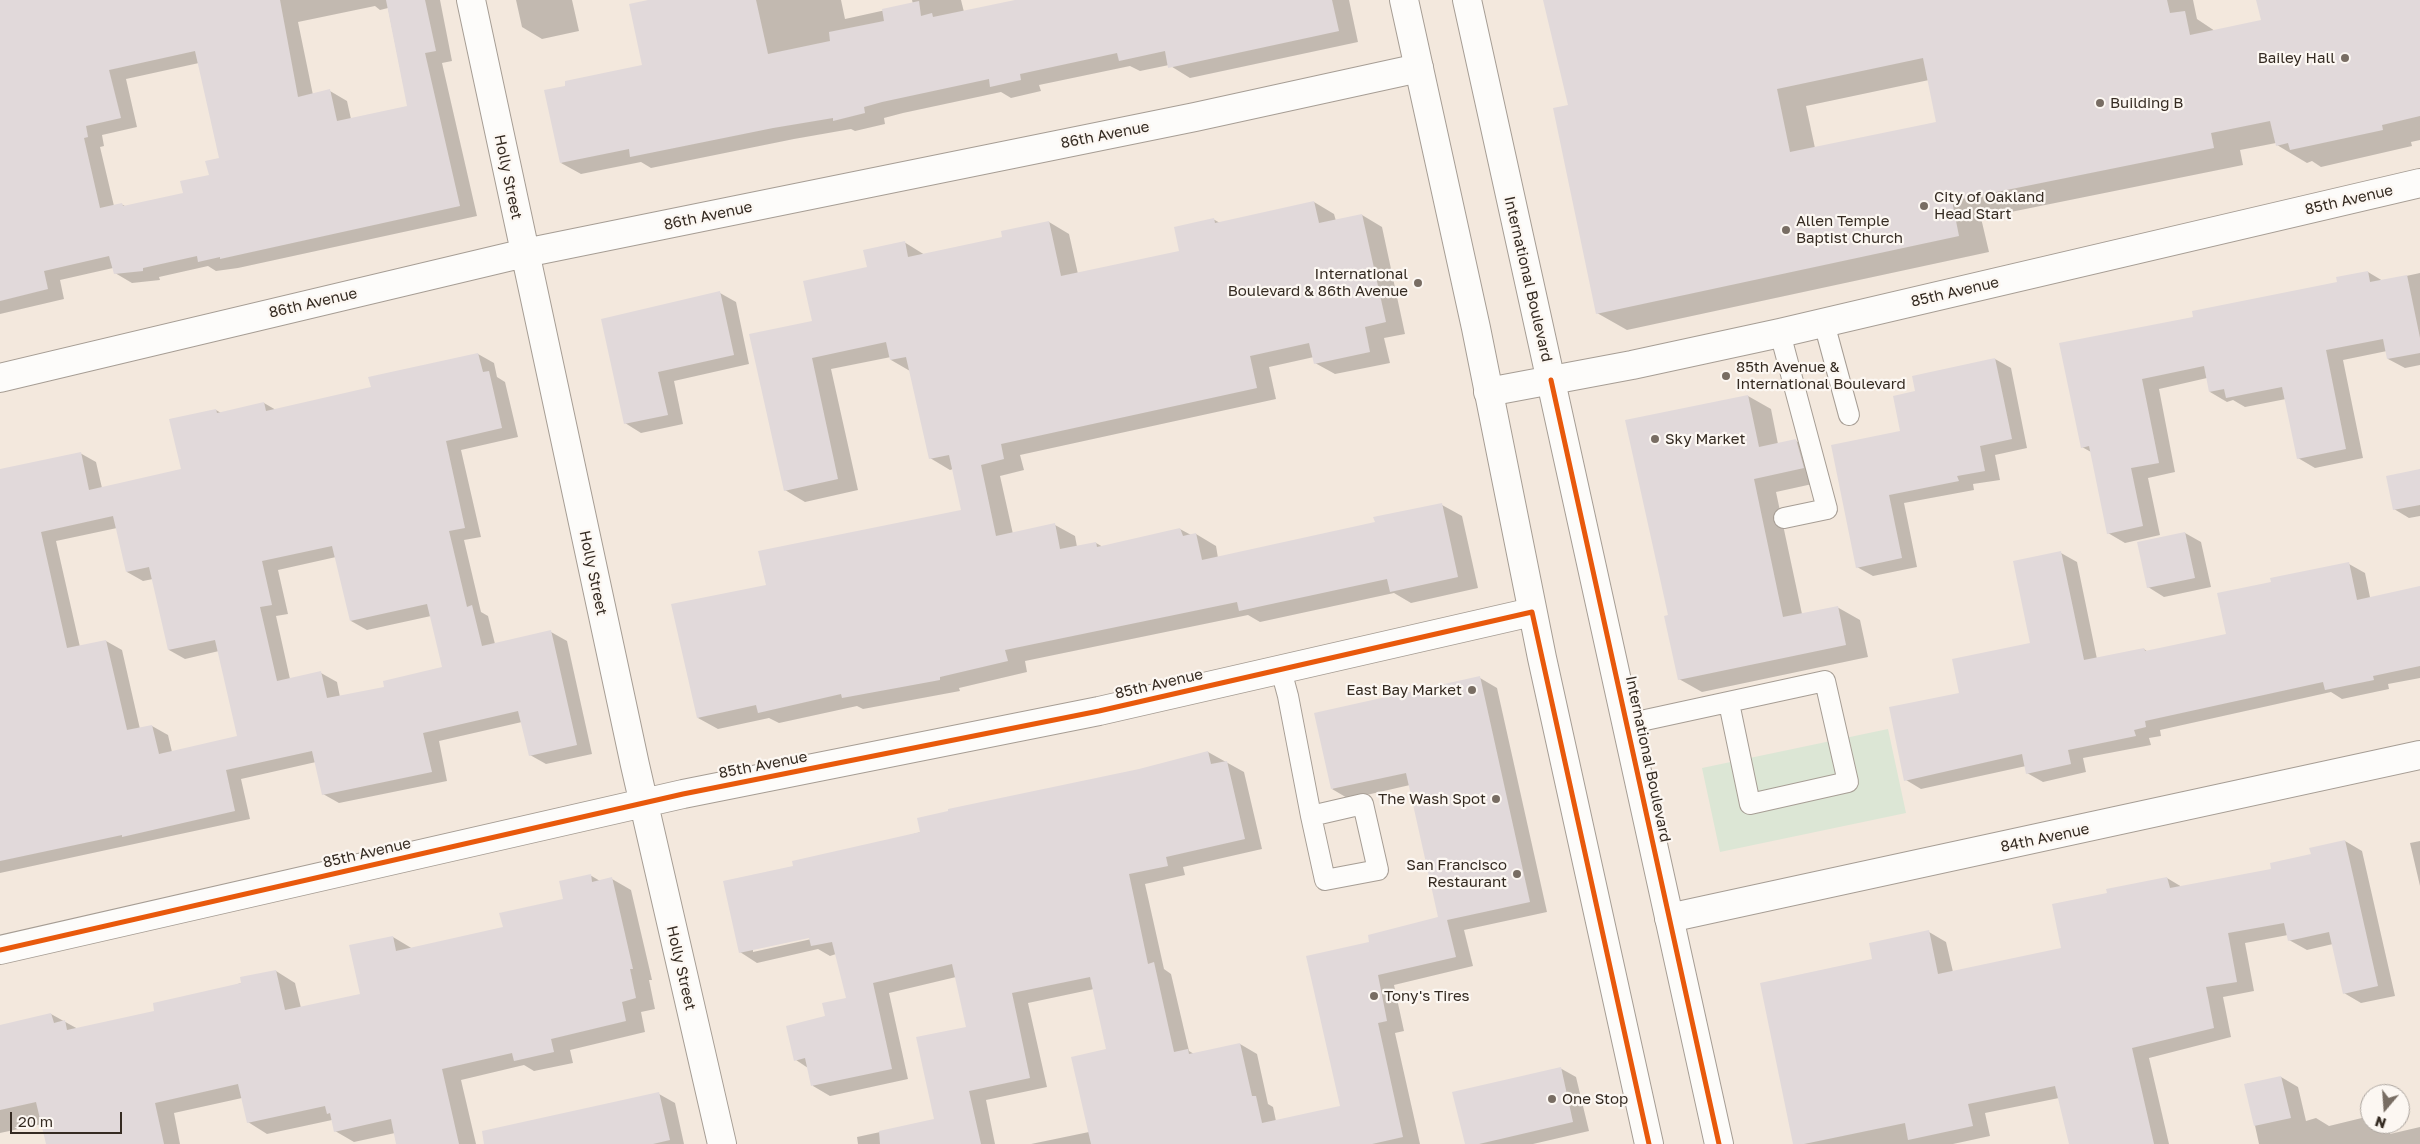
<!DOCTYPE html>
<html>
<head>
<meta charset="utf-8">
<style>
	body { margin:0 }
	#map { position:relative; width:2420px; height:1144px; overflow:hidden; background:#f3e8dd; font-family:"Golos Text",sans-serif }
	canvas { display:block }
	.north { position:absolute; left:2360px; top:1084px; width:50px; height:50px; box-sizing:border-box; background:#fcf7f2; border:1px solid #aca59f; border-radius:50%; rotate:198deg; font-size:14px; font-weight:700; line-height:20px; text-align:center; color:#352b22 }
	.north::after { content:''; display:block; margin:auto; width:18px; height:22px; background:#786d63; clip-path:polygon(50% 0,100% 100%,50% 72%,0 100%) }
	.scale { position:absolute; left:10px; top:1112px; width:112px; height:22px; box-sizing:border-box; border:2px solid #352b22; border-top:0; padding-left:6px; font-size:15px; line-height:18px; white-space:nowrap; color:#352b22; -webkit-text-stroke:4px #fcf7f2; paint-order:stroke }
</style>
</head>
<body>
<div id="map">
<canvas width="2420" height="1144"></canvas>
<div class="north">N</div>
<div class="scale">20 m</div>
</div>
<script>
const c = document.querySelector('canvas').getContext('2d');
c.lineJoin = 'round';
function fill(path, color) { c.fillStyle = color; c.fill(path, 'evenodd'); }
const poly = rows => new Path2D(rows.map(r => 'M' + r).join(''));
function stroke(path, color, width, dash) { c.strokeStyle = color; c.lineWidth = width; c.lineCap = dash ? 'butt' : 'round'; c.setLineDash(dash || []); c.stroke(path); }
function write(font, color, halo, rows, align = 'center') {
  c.font = font + ' "Golos Text",sans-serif'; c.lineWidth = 4.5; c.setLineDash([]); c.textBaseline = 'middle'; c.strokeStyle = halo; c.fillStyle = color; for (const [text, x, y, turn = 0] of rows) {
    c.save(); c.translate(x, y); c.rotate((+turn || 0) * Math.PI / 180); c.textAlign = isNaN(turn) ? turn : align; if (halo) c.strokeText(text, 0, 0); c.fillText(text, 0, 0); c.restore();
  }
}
fill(poly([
	[1888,729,1906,813,1720,852,1702,768]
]), '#dce6d5');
fill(poly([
	[0,0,440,0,452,61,442,63,477,216,238,268,216,271,208,266,159,277,160,280,132,283,115,273,113,268,60,280,64,299,0,314],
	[375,6,380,10,388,8,408,107,351,119,347,101,330,91,313,95,298,22],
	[199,63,221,159,210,175,184,194,127,207,121,204,114,206,100,147,104,146,102,135,137,127,126,79],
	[516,0,572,0,579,31,542,39,522,27],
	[659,0,841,0,845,19,913,4,912,0,961,0,964,12,1020,0,1349,0,1358,42,1190,78,1169,65,1140,71,1130,66,1039,85,1041,91,1011,98,1001,92,903,113,884,118,885,124,855,131,851,129,794,139,651,168,641,162,581,174,561,163,644,66],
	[1545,0,2193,0,2197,19,2215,31,2262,21,2257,0,2420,0,2420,140,2411,142,2412,146,2321,167,2312,161,2307,163,2277,145,2276,143,2240,150,2243,165,1981,218,1989,252,1627,330,1597,313,1569,106],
	[1929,80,1937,123,1815,148,1806,106],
	[1314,202,1334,214,1336,221,1362,215,1382,227,1405,334,1384,338,1390,363,1335,374,1315,363,1314,357,1269,367,1276,399,1020,455,1024,470,1000,476,1013,534,1055,525,1075,536,1077,547,1096,543,1103,547,1180,529,1191,535,1196,534,1216,546,1218,558,1376,523,1442,505,1462,516,1478,588,1411,603,1394,593,1260,622,1248,615,1025,661,1027,672,959,688,960,691,863,709,857,706,779,723,769,718,718,729,698,718,767,586,963,511,953,469,950,470,930,458,910,371,891,360,891,357,831,369,858,490,805,502,785,490,813,322,868,268,904,242,925,255,1004,238,1049,222,1069,234,1078,274,1180,252,1213,219,1220,223],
	[2368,272,2383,281,2420,273,2420,365,2405,368,2388,359,2387,351,2343,360,2363,458,2315,468,2298,458,2286,399,2245,407,2233,400,2227,402,2210,392,2207,378,2159,389,2175,472,2148,478,2160,535,2125,543,2108,533,2091,452,2082,447,2195,318,2338,283],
	[720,293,736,302,749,364,674,381,683,424,641,433,625,423,602,320],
	[478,354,494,363,497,377,505,382,518,437,461,450,481,537,464,540,481,612,488,616,495,644,551,632,567,641,592,754,546,764,530,755,522,722,439,741,447,781,339,803,323,794,316,762,241,779,250,819,0,873,0,470,80,453,96,462,102,488,182,470,216,410,221,413,264,403,276,410,372,388],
	[117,528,127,572,143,581,153,579,169,650,185,659,219,651,238,737,172,752,168,735,152,726,140,729,122,650,106,641,80,647,56,541],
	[336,557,351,621,367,630,431,616,443,668,386,688,340,697,337,682,321,673,290,679,276,616,288,614,278,570],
	[1995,359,2011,368,2027,448,1995,455,2000,480,1973,484,1974,490,1904,503,1917,567,1873,576,1857,567,1917,392],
	[1748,396,1771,409,1778,444,1796,441,1819,454,1826,481,1776,492,1802,614,1837,607,1860,620,1868,657,1702,692,1679,679,1670,616],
	[2420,470,2420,516,2409,518,2394,509],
	[2185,533,2201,542,2211,587,2164,597,2148,587],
	[2061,553,2077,562,2097,659,2144,649,2148,652,2227,635,2349,564,2365,573,2372,607,2420,607,2420,678,2388,684,2389,689,2342,699,2331,692,2160,730,2161,736,2149,738,2151,745,2083,758,2086,772,2043,782,2027,773,2026,766,1921,789,1906,780,1961,694,2032,644],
	[1480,678,1497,688,1547,912,1464,930,1473,966,1394,985,1404,1031,1395,1033,1420,1144,1031,1144,1089,1132,1107,1050,1094,989,1028,1003,1047,1087,986,1100,995,1144,858,1144,857,1137,936,1120,968,1028,956,977,889,993,908,1079,830,1096,813,1086,808,1068,796,1060,826,1017,847,999,836,954,830,956,818,949,757,963,740,952,795,867,1208,752,1244,772,1262,849,1183,867,1185,875,1145,884,1164,969,1171,974,1189,1051,1194,1054,1240,1044,1257,1054,1268,1104,1273,1107,1276,1121,1342,1107,1370,943,1439,918,1410,785,1349,799,1332,789],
	[815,935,816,938,753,952,753,949],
	[2345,841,2362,851,2395,996,2361,1003,2344,993,2333,944,2307,950,2289,940,2288,935,2245,943,2254,991,2223,997,2231,1037,2149,1058,2169,1144,2070,1144,2059,1098,1985,1113,1990,1136,1953,1144,1794,1144,1874,960,1929,932,1946,942,1953,972,2063,949,2108,894,2167,878,2182,887,2273,870],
	[2420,841,2420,886,2410,843],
	[590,875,600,881,612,879,631,890,652,980,649,980,655,1009,641,1012,645,1032,570,1050,573,1063,534,1071,524,1065,461,1080,476,1144,398,1144,395,1133,354,1142,335,1131,332,1120,267,1134,248,1122,242,1098,174,1113,180,1144,47,1144,42,1124,0,1133,0,1026,51,1014,78,1029,156,1012,276,971,295,983,301,1008,362,995,393,937,413,949,504,928,565,900],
	[1560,1068,1576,1077,1589,1131,1533,1144,1466,1144],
	[2281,1077,2298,1087,2306,1121,2316,1118,2329,1126,2370,1116,2370,1124,2386,1124,2389,1126,2390,1134,2420,1127,2420,1144,2259,1144,2246,1084],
	[659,1094,675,1103,684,1144,535,1144]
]), '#0003');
fill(poly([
	[0,0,280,0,298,97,330,89,337,121,407,106,386,0,425,0,436,51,425,53,460,206,220,259,220,257,198,262,197,256,143,268,143,271,114,274,109,256,44,271,48,289,0,301],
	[195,51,219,158,205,161,209,175,180,181,183,193,123,206,122,203,100,208,84,138,88,137,86,126,121,118,109,70],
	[648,0,756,0,768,54,830,41,829,32,884,21,882,9,919,1,921,16,932,13,933,17,1015,0,1332,0,1339,31,1168,68,1165,51,1119,61,1117,53,1020,74,1021,80,990,87,989,79,882,102,864,107,865,113,833,121,833,118,773,128,630,157,629,149,560,163,544,90,565,86,565,81,642,65,629,4],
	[1543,0,2167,0,2170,13,2185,11,2190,35,2261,20,2256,0,2420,0,2420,116,2382,125,2383,130,2290,150,2288,143,2276,146,2270,121,2211,133,2214,148,1952,201,1959,236,1596,314,1553,108,1568,105],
	[1923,58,1936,122,1790,152,1777,89],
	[1314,201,1319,223,1362,214,1386,322,1365,327,1370,352,1314,364,1309,343,1250,356,1257,388,1001,444,1004,459,981,465,996,536,1055,523,1060,549,1096,542,1097,547,1180,528,1183,536,1196,533,1202,560,1375,522,1373,517,1442,503,1458,577,1390,592,1387,579,1239,611,1237,602,1005,650,1008,661,940,677,940,680,842,698,841,694,758,713,756,705,697,718,671,604,766,585,758,551,961,510,949,455,929,459,906,357,890,360,886,342,812,358,838,479,784,491,749,334,812,321,803,281,867,267,863,250,905,241,908,257,1002,237,1001,231,1049,221,1061,276,1179,251,1174,227,1214,218,1215,223],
	[2368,271,2370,282,2407,275,2420,338,2420,353,2387,359,2383,339,2326,350,2346,449,2297,459,2282,387,2226,398,2224,389,2209,392,2204,366,2142,379,2159,463,2131,468,2143,526,2107,534,2089,446,2081,448,2059,343,2193,317,2192,311,2337,282,2336,277],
	[720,291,734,355,658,372,668,415,624,424,601,319],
	[478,353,483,372,489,371,502,428,446,441,465,528,449,531,467,607,472,605,482,646,551,630,577,745,529,756,518,711,423,733,432,772,322,795,312,751,226,770,235,811,122,837,122,835,0,861,0,469,81,452,89,490,181,469,169,419,216,409,217,413,264,402,266,411,371,387,368,377],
	[113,516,126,572,149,567,168,650,215,640,237,736,159,754,152,725,127,730,106,640,67,648,41,532],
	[332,546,350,621,427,604,442,667,383,681,384,687,327,698,321,671,277,681,260,607,272,605,262,561],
	[1995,358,2012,439,1980,446,1985,471,1957,476,1959,481,1889,495,1902,558,1856,568,1831,445,1900,431,1893,396,1915,391,1912,376],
	[1748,395,1759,447,1796,439,1804,468,1754,479,1783,617,1838,606,1846,645,1678,680,1664,616,1668,615,1625,420],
	[2420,469,2420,505,2393,510,2386,476],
	[2185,532,2195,578,2147,588,2137,542],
	[2061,551,2084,660,2144,648,2145,651,2226,634,2217,593,2271,582,2270,578,2349,562,2357,600,2420,586,2420,666,2373,676,2374,680,2325,690,2323,682,2145,721,2146,727,2134,730,2136,736,2068,750,2071,764,2026,774,2022,754,1904,781,1889,707,1959,693,1952,659,2030,643,2013,561],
	[1480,676,1530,902,1447,920,1456,957,1378,975,1387,1021,1378,1023,1403,1137,1372,1144,1091,1144,1071,1057,1106,1049,1090,977,1012,993,1030,1078,969,1091,981,1144,880,1144,879,1131,934,1119,916,1037,966,1027,952,964,873,983,892,1069,811,1086,805,1058,794,1061,786,1026,825,1016,822,1003,846,998,832,942,811,946,809,938,739,953,723,881,793,866,792,861,920,832,917,818,948,811,948,809,1139,769,1208,751,1211,764,1227,761,1245,839,1166,857,1168,866,1129,874,1148,964,1154,962,1174,1052,1188,1049,1189,1054,1240,1043,1252,1096,1256,1096,1262,1123,1340,1106,1306,956,1369,942,1368,935,1438,917,1406,773,1331,789,1314,713],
	[2345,840,2378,986,2343,994,2329,932,2288,941,2284,923,2228,933,2237,982,2206,987,2214,1028,2132,1048,2154,1144,2069,1144,2055,1086,1968,1104,1973,1126,1908,1140,1905,1123,1804,1144,1793,1144,1760,983,1872,959,1869,943,1929,930,1938,974,2061,948,2052,904,2107,893,2106,889,2167,877,2170,888,2271,869,2270,863,2311,854,2309,848],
	[591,874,592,882,612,877,633,969,630,969,636,998,622,1002,626,1021,551,1039,554,1052,514,1061,512,1053,442,1069,459,1144,396,1144,391,1119,334,1132,330,1113,327,1114,325,1106,247,1123,238,1084,155,1103,164,1144,46,1144,36,1102,0,1110,0,1025,51,1013,54,1023,65,1020,67,1030,154,1011,153,1003,241,983,240,977,276,970,285,1010,360,994,349,945,393,936,396,951,503,927,499,913,563,899,559,881],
	[1561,1067,1573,1122,1479,1144,1465,1144,1452,1092],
	[2281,1076,2291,1118,2254,1126,2244,1084],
	[659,1092,670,1140,653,1144,484,1144,482,1131]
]), '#e1d9da');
const service = poly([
	[1824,323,1849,415],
	[1780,333,1827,509,1784,518],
	[1281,670,1288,696,1311,816,1325,880,1378,870,1363,804,1311,816],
	[1627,724,1825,681,1848,782,1750,804,1729,703]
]);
const minor = poly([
	[471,0,635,765,722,1144],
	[0,378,525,253,1195,117,1419,68],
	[1488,392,1632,365,1780,333,2420,183],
	[1669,918,2420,755],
	[0,950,683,794,1099,711,1532,612]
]);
const primary = poly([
	[1404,0,1476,328,1542,658,1649,1144],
	[1467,0,1719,1144]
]);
stroke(service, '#a69d94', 22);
stroke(minor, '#a69d94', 30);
stroke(primary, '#a69d94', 30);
stroke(service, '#fdfcfa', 20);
stroke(minor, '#fdfcfa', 28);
stroke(primary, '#fdfcfa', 28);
stroke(poly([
	[1551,380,1719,1144],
	[0,950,683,794,1099,711,1532,612,1649,1144]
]), '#e8590c', 5);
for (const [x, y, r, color] of [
	[2345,58,5,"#786d63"],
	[2100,103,5,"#786d63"],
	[1924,206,5,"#786d63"],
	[1786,230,5,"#786d63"],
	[1418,283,5,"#786d63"],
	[1726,376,5,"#786d63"],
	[1655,439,5,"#786d63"],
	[1472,690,5,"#786d63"],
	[1496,799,5,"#786d63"],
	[1517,874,5,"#786d63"],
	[1374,996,5,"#786d63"],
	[1552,1099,5,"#786d63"]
]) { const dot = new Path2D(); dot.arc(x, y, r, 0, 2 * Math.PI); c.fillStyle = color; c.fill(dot); stroke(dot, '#fcf7f2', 2); }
write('15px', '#352b22', '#fcf7f2', [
	["Bailey Hall",2335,58,"right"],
	["Building B",2110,103],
	["City of Oakland",1934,197],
	["Head Start",1934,214],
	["Allen Temple",1796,221],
	["Baptist Church",1796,238],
	["International",1408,274,"right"],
	["Boulevard & 86th Avenue",1408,291,"right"],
	["85th Avenue &",1736,367],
	["International Boulevard",1736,384],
	["Sky Market",1665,439],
	["East Bay Market",1462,690,"right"],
	["The Wash Spot",1486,799,"right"],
	["San Francisco",1507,865,"right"],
	["Restaurant",1507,882,"right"],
	["Tony's Tires",1384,996],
	["One Stop",1562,1099]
], 'left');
write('15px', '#352b22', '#fcf7f2', [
	["86th Avenue",1105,135,-11],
	["Holly Street",508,177,78],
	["85th Avenue",2349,200,-13],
	["86th Avenue",708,216,-12],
	["International Boulevard",1528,279,77],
	["85th Avenue",1955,292,-13],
	["86th Avenue",313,303,-13],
	["Holly Street",593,573,78],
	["85th Avenue",1159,684,-13],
	["International Boulevard",1648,759,78],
	["85th Avenue",763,765,-11],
	["84th Avenue",2045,838,-12],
	["85th Avenue",367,853,-13],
	["Holly Street",681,968,77]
]);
</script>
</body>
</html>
